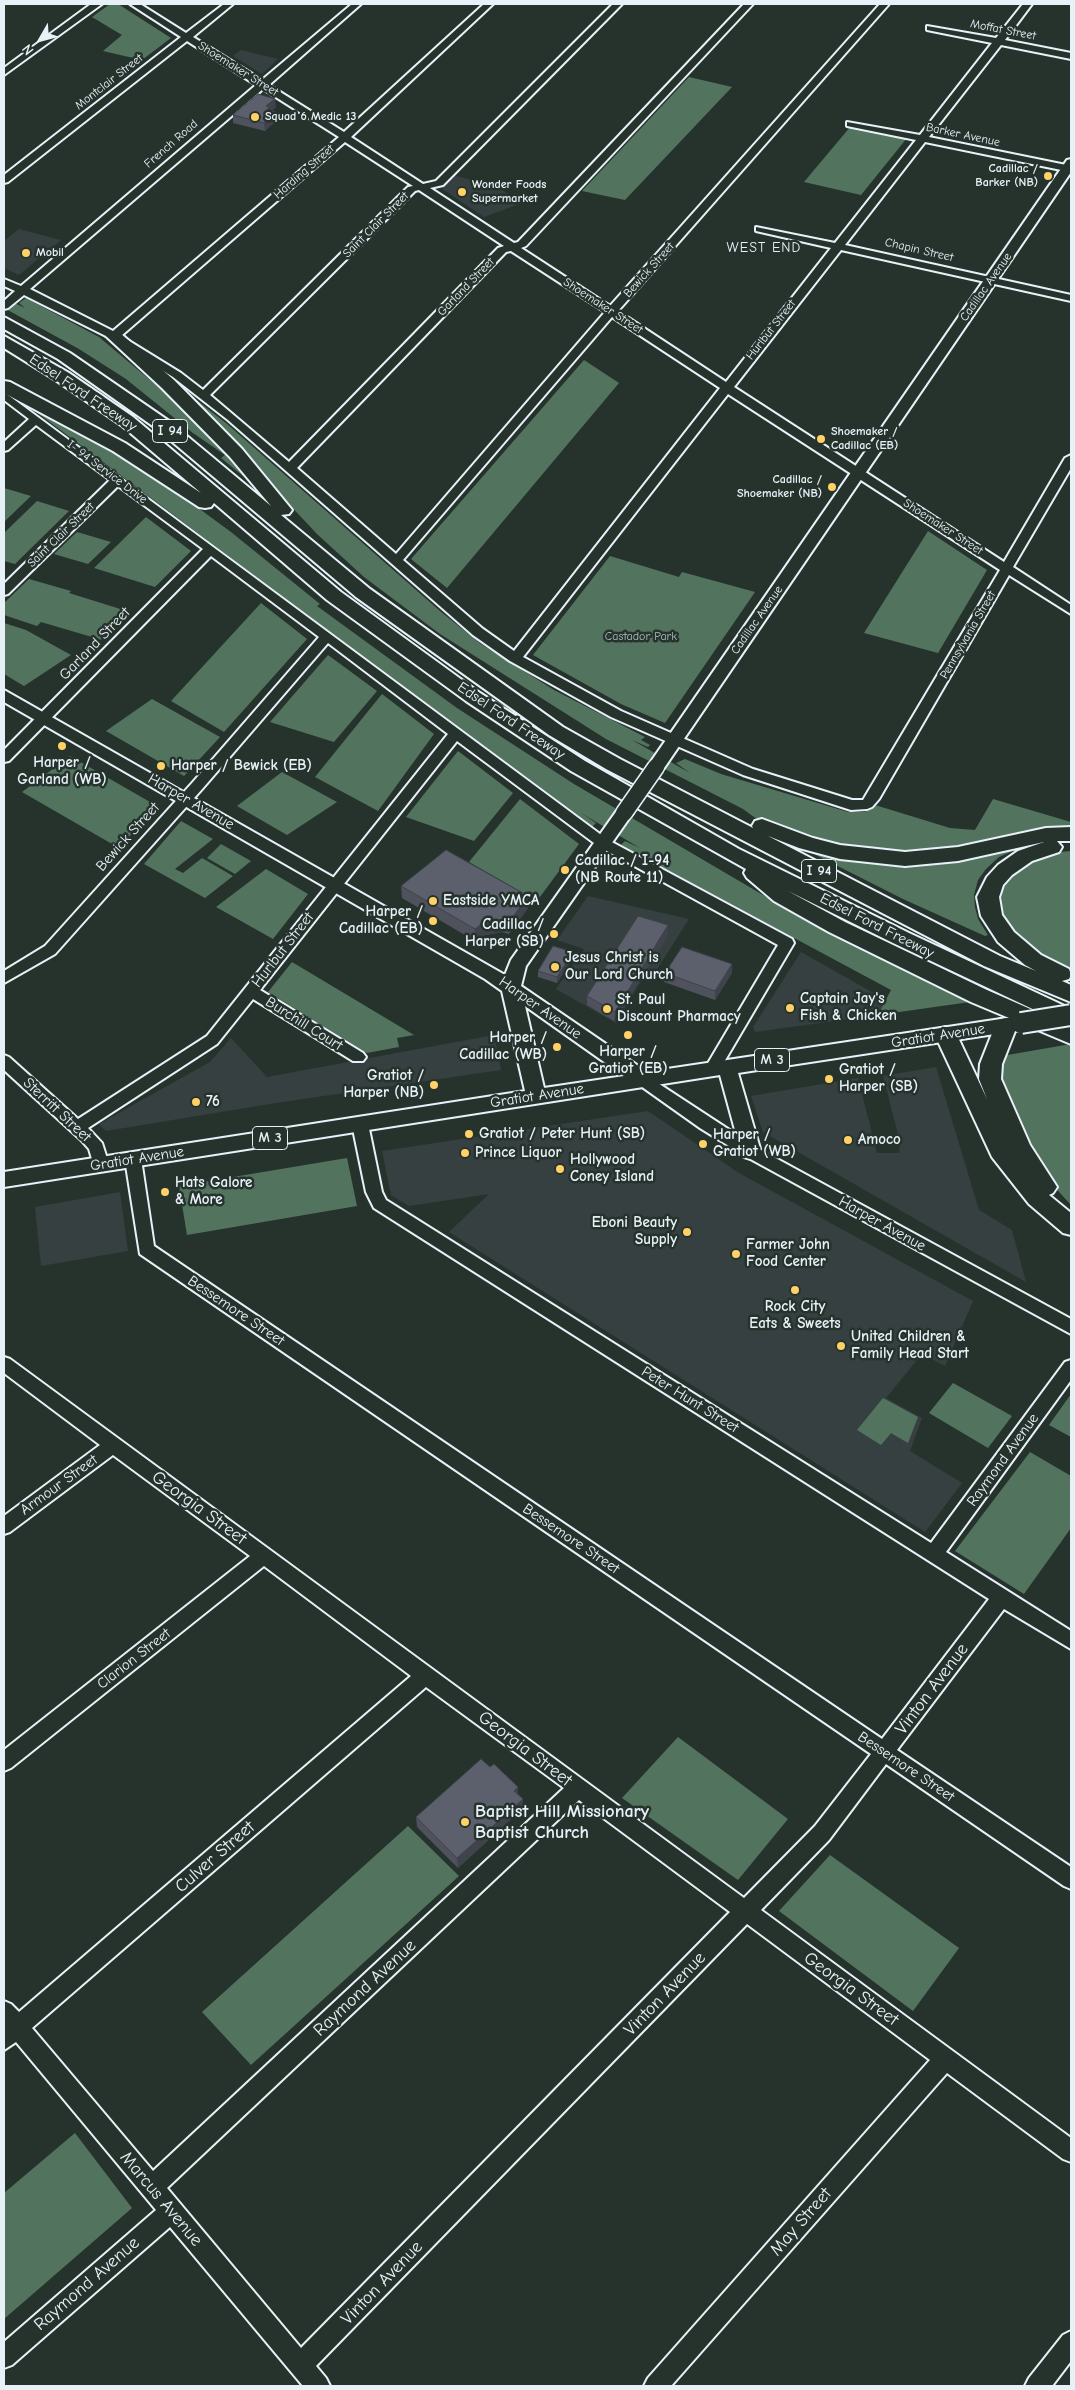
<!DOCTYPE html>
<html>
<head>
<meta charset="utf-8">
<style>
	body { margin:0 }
	#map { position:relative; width:1075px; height:2390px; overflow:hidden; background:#26332d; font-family:"Comic Neue",sans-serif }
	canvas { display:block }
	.frame { position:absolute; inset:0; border:5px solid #e8f1f8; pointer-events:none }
	.north { position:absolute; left:15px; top:15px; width:50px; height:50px; -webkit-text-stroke:4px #26332d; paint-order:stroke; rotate:232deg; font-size:14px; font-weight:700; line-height:20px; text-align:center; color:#e8f1f8 }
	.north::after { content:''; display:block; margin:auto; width:18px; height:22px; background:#e8f1f8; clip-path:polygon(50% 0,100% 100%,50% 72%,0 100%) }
</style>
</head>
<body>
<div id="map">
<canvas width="1075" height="2390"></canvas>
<div class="frame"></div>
<div class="north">N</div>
</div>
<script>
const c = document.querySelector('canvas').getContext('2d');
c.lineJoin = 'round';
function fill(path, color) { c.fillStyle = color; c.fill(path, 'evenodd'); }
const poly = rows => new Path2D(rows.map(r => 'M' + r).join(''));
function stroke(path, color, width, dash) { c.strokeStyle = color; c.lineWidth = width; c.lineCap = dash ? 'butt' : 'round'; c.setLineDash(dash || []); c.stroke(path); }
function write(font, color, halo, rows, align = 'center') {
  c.font = font + ' "Comic Neue",sans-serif'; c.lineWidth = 5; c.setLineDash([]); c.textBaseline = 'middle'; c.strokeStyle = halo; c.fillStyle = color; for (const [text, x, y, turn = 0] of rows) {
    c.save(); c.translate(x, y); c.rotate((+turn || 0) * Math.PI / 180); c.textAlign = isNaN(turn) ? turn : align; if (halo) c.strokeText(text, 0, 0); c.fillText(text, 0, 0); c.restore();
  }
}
fill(poly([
	[241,50,278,59,262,74,233,56],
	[453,175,496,186,522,203,484,217,441,188],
	[19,229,61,240,19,275,4,268,4,241],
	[588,896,689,919,649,982,642,979,616,1023,556,989,584,949,557,940],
	[801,952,886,1000,878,1015,755,1032,753,1027],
	[494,1035,501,1070,276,1103,106,1131,99,1124,210,1062,231,1038,267,1077],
	[936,1067,979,1210,1012,1230,1026,1282,763,1132,751,1096,858,1078,877,1153,899,1153,900,1142,883,1076],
	[648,1111,739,1173,973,1301,945,1366,922,1354,886,1398,922,1418,910,1451,962,1483,925,1532,449,1232,489,1194,409,1206,391,1195,382,1151],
	[120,1192,128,1251,41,1266,35,1207]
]), '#364040');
fill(poly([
	[110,4,118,4,171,38,142,60,103,51,122,35,92,17],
	[689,77,732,87,625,200,582,191],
	[851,126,907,138,861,195,804,182],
	[4,298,25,308,19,303,26,298,99,337,169,396,246,474,243,476,221,458,225,455,193,433,126,379,79,349,4,308],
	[584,360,619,383,447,588,411,559],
	[177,385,226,423,440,611,481,644,554,690,645,737,641,740,650,745,648,747,632,740,690,773,676,763,685,759,721,774,848,812,865,812,875,805,950,828,975,830,993,799,1071,822,1071,828,1041,829,969,846,910,852,883,851,829,844,761,822,743,809,606,739,440,634,364,577,317,534],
	[23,402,72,427,171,488,231,532,320,604,317,606,457,708,574,784,809,922,970,1002,878,1015,891,990,621,845,625,841,640,848,581,813,596,823,591,828],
	[4,488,31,496,4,522],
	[37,501,69,511,15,564,4,561,4,533],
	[146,517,191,551,155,587,94,568],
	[928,531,987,570,938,653,864,633],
	[77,532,111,542,88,564,54,554],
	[610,556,679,577,682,572,755,592,665,723,621,704,533,655],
	[29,579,71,591,69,593,130,612,102,640,41,622,37,626,4,615,4,603],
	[261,603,307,639,224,732,171,701],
	[4,623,26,630,71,655,24,686,4,674],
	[328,655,377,691,334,742,270,722],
	[382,694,434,734,378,811,315,777],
	[152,699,220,737,184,776,106,731],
	[458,751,513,793,474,841,406,817],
	[70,756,157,806,119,848,22,792],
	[282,772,337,802,287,835,237,806],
	[520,799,579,844,537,901,469,862],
	[181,821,213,839,175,869,183,873,202,858,233,876,205,898,144,864],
	[221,844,251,861,235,874,207,858],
	[1024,846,999,857,986,869,978,880,974,895,975,907,978,919,988,935,985,936,903,899,802,848,961,860],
	[1071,851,1071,970,1035,953,1015,939,998,914,998,886,1028,861,1049,853],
	[266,869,308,894,273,939,216,907],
	[292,962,414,1035,397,1038,399,1047,367,1053,268,992],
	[1071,1044,1071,1205,1049,1181,994,1066,996,1057],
	[347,1158,357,1206,187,1235,179,1186],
	[953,1383,1012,1416,988,1448,929,1413],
	[1071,1394,1071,1437,1049,1425],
	[883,1398,918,1417,908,1443,891,1433,881,1445,857,1430],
	[1030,1452,1071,1476,1071,1528,1024,1594,955,1551],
	[678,1737,788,1819,738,1880,622,1798],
	[408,1826,459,1876,251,2065,202,2012],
	[830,1855,959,1948,913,2011,779,1911],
	[75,2133,132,2208,4,2319,4,2193]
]), '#52745f');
const minor = poly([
	[91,4,102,4,4,75,4,68,91,4],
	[130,4,140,4,186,33,224,4,233,4,193,37,262,80,352,4,361,4,269,85,344,132,484,4,493,4,351,137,423,184,436,181,613,4,622,4,443,185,430,188,514,243,518,242,744,4,753,4,526,246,521,248,610,306,880,4,889,4,618,311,726,382,831,248,756,231,756,227,835,243,916,140,847,126,847,122,920,135,992,43,927,30,927,26,996,38,1023,4,1032,4,1005,40,1071,53,1071,59,1001,45,929,137,1071,166,1071,172,925,142,845,245,1071,295,1071,301,841,250,734,387,1004,562,1065,458,1071,455,1071,468,1013,567,1071,605,1071,614,1009,575,879,799,872,807,867,809,851,810,743,775,611,717,510,661,473,635,228,420,173,377,110,338,24,295,8,308,4,309,4,301,15,291,4,286,4,279,21,286,256,85,187,41,8,182,4,183,4,175,181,37,130,4],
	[263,89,339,137,113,331,30,289,263,89],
	[345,142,413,186,408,187,203,390,181,373,121,336,345,142],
	[419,190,504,246,498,248,289,462,210,395,415,191,419,190],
	[511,251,605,312,396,554,297,468,506,252,511,251],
	[612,317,720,388,514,651,483,629,403,560,612,317],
	[728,394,1000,570,863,800,852,800,753,769,621,711,523,657,728,394],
	[4,392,608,840,792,939,794,943,717,1074,712,1076,707,1074,704,1070,778,945,598,846,457,741,260,990,363,1053,366,1057,363,1061,353,1061,253,999,217,1044,88,1128,102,1143,109,1165,107,1169,101,1171,95,1169,89,1149,81,1140,4,1070,4,1055,9,1057,78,1119,207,1036,448,734,328,643,203,788,55,954,4,983,4,971,45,946,193,782,319,637,211,556,9,761,4,762,4,750,203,549,118,486,8,594,4,595,4,584,110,480,36,425,8,450,4,451,4,442,29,419,4,400,4,392],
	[644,1074,757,1148,1071,1319,1071,1334,745,1156,700,1128,638,1084,636,1080,638,1076,644,1074],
	[360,1118,366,1120,368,1124,382,1192,386,1200,931,1543,1065,1362,1071,1360,1071,1380,946,1552,1071,1631,1071,1649,1004,1609,897,1750,1071,1867,1071,1889,1064,1886,886,1764,829,1840,761,1910,1071,2138,1071,2162,1063,2159,947,2073,671,2386,644,2386,648,2378,930,2060,747,1924,316,2366,326,2378,330,2386,303,2386,170,2227,12,2365,4,2368,4,2342,156,2210,16,2042,4,2050,4,2001,11,2004,19,2012,411,1676,264,1566,11,1768,4,1771,4,1750,250,1556,113,1455,10,1532,4,1534,4,1516,100,1445,4,1373,4,1357,10,1359,744,1898,815,1826,871,1754,140,1254,125,1159,127,1155,133,1153,139,1155,141,1159,154,1246,882,1739,989,1599,374,1208,366,1192,352,1124,354,1120,360,1118],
	[426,1687,564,1788,153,2171,32,2028,426,1687],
	[579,1800,730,1912,301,2348,167,2188,579,1800],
	[1071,2331,1071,2361,1052,2386,1025,2386,1029,2378,1063,2335,1071,2331]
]);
const major = poly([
	[1071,159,1071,172,662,771,650,771,648,767,650,763,1067,160,1071,159],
	[4,690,505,975,511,960,618,809,630,809,633,813,630,817,526,966,521,986,647,1072,1021,1016,1028,1018,1030,1023,1028,1028,1021,1030,738,1073,761,1152,758,1157,751,1159,744,1157,741,1152,720,1075,4,1187,4,1172,525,1091,502,991,485,979,4,702,4,690],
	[525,1006,624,1076,544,1088,525,1006]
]);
const highway = poly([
	[4,317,70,353,169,421,271,506,230,457,162,388,106,336,108,333,120,333,174,380,242,449,292,510,289,514,281,515,370,589,563,727,620,759,753,828,752,826,755,821,762,819,813,838,840,845,905,852,958,847,1046,828,1071,827,1071,841,1057,841,1062,847,1059,852,1032,861,1012,875,1003,885,999,897,1002,915,1014,932,1041,955,1069,969,1071,975,1069,979,1062,981,1071,985,1071,1002,984,966,606,769,549,735,356,597,157,429,58,359,4,329,4,317],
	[768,836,799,848,840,859,905,866,958,861,1044,842,1018,851,998,865,987,877,977,897,981,916,998,942,1025,965,1036,971,1000,956,768,836],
	[4,336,69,373,133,417,341,592,480,693,585,761,739,849,909,933,1071,1009,1071,1026,1064,1024,1071,1027,1071,1044,971,1002,829,932,774,901,747,878,744,873,746,869,571,771,466,701,327,600,214,503,211,507,205,508,199,507,113,451,4,393,4,381,10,382,125,443,201,493,121,425,57,381,4,348,4,336],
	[788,891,893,943,1060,1022,987,990,845,922,788,891],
	[1006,1018,1014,1020,1017,1026,1002,1064,1001,1079,1030,1145,1057,1187,1053,1193,1049,1195,1071,1213,1071,1235,1063,1233,1029,1204,992,1157,935,1035,938,1029,946,1027,954,1029,987,1099,979,1079,980,1064,995,1026,998,1020,1006,1018]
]);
stroke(minor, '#e8f1f8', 4);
stroke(major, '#e8f1f8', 4);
stroke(highway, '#e8f1f8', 4);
fill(minor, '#26332d');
fill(major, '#26332d');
fill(highway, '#26332d');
const majorBridgeFar1 = poly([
	[624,813,656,767]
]);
const majorBridge = poly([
	[1021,1023,1071,1015]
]);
stroke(majorBridgeFar1, '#e8f1f8', 19, []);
stroke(majorBridge, '#e8f1f8', 24, []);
stroke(majorBridgeFar1, '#26332d', 16);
stroke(majorBridge, '#26332d', 20);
fill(poly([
	[276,107,271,111,276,112,277,120,265,131,233,123,233,115],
	[401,886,528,908,509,934,501,932,481,936,475,941,402,898],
	[668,935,614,1021,587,1005,587,996],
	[573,952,573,958,557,983,538,977,538,971],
	[665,973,732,973,715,1000,664,982],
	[490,1767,518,1787,518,1794,523,1799,523,1808,458,1868,417,1827,416,1817]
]), '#4f525d');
fill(poly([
	[275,99,276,107,270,112,267,118,266,106],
	[276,112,277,120,265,131,264,123],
	[528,896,528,908,509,934,509,922],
	[501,920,501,932,481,936,475,941,475,929,481,924],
	[668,925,668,935,614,1021,615,1012],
	[573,952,573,958,557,983,557,977],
	[732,964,732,973,715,1000,715,991],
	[518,1787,518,1797,514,1791],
	[523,1799,523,1808,458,1868,457,1858]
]), '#40424c');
const building = poly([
	[258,94,275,99,266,106,270,107,267,109,276,112,264,123,233,115,258,94],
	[446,850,528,896,509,922,501,920,481,924,475,929,401,886,446,850],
	[638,916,668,925,615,1012,587,996,638,916],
	[553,946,573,952,557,977,538,971,553,946],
	[682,947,732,964,715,991,665,973,682,947],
	[481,1759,490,1767,494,1764,518,1787,514,1791,523,1799,457,1858,416,1817,481,1759]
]);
fill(building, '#5c5f6c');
stroke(building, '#40424c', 1);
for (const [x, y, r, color] of [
	[255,117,5,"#ffd166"],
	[1048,176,5,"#ffd166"],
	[462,192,5,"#ffd166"],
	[26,253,5,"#ffd166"],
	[821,439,5,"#ffd166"],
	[832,487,5,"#ffd166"],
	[62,746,5,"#ffd166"],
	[161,766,5,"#ffd166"],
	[565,870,5,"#ffd166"],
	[433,901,5,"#ffd166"],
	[433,921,5,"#ffd166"],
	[554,934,5,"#ffd166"],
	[555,967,5,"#ffd166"],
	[790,1008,5,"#ffd166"],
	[607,1009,5,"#ffd166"],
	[628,1035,5,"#ffd166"],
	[557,1047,5,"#ffd166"],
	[829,1079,5,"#ffd166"],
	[434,1085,5,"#ffd166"],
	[196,1102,5,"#ffd166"],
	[469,1134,5,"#ffd166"],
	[848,1140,5,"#ffd166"],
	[703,1144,5,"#ffd166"],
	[465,1153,5,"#ffd166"],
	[560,1169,5,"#ffd166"],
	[165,1192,5,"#ffd166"],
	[687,1232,5,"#ffd166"],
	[736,1254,5,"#ffd166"],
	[795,1290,5,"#ffd166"],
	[841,1346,5,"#ffd166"],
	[465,1822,5,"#ffd166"]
]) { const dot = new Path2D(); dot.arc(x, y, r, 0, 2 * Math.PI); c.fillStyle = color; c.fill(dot); stroke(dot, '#26332d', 2); }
write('12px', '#e8f1f8', '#26332d', [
	["Moffat Street",1003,30,11],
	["Shoemaker Street",238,69,32],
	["Montclair Street",109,82,-38],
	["Barker Avenue",963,135,12],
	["French Road",171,144,-41],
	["Harding Street",304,172,-41],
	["Saint Clair Street",376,225,-45],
	["Chapin Street",919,250,13],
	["Bewick Street",649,270,-48],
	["Garland Street",466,287,-46],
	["Cadillac Avenue",986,287,-55],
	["Shoemaker Street",603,306,33],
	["Hurlbut Street",771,330,-52],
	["I- 94 Service Drive",107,472,37],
	["Shoemaker Street",943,527,33],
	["Saint Clair Street",61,535,-44],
	["Cadillac Avenue",757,620,-55],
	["Pennsylvania Street",968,635,-60]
]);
write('bold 12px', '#e8f1f8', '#26332d', [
	["Squad 6 Medic 13",265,117],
	["Cadillac /",1038,169,"right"],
	["Barker (NB)",1038,183,"right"],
	["Wonder Foods",472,185],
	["Supermarket",472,199],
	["Mobil",36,253],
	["Shoemaker /",831,432],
	["Cadillac (EB)",831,446],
	["Cadillac /",822,480,"right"],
	["Shoemaker (NB)",822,494,"right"]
], 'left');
write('12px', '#acbfbb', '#26332d', [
	["Castador Park",641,637]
]);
c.letterSpacing = '1px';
write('14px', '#e8f1f8', '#26332d', [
	["WEST END",764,248]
]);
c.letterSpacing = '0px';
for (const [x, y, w] of [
	[170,431,35],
	[819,871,35],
	[772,1060,35],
	[270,1138,35]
]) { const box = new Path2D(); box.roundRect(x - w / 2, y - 11.5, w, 23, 4); c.fillStyle = '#26332d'; c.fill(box); stroke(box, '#e8f1f8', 1); }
write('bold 14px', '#e8f1f8', null, [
	["I 94",170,431],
	["I 94",819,871],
	["M 3",772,1060],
	["M 3",270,1138]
]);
write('15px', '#e8f1f8', '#26332d', [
	["Edsel Ford Freeway",83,393,34],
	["Garland Street",95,644,-46],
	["Edsel Ford Freeway",511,721,34],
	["Harper Avenue",191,802,30],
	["Bewick Street",128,837,-48],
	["Edsel Ford Freeway",877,926,27],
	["Hurlbut Street",283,950,-52],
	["Harper Avenue",540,1008,35],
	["Burchill Court",304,1024,32],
	["Gratiot Avenue",938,1036,-9],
	["Gratiot Avenue",537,1096,-9],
	["Sterritt Street",57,1110,43],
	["Gratiot Avenue",137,1159,-9],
	["Harper Avenue",882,1224,29],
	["Bessemore Street",236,1311,34],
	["Peter Hunt Street",690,1400,32],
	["Raymond Avenue",1003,1460,-54],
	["Armour Street",59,1485,-36],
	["Bessemore Street",571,1539,34],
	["Clarion Street",134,1659,-38],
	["Bessemore Street",906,1767,34]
]);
write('bold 15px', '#e8f1f8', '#26332d', [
	["Harper /",62,763,"center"],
	["Garland (WB)",62,780,"center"],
	["Harper / Bewick (EB)",171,766],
	["Cadillac / I-94",575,861],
	["(NB Route 11)",575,878],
	["Eastside YMCA",443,901],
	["Harper /",423,912,"right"],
	["Cadillac (EB)",423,929,"right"],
	["Cadillac /",544,925,"right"],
	["Harper (SB)",544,942,"right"],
	["Jesus Christ is",565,958],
	["Our Lord Church",565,975],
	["Captain Jay's",800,999],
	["Fish & Chicken",800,1016],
	["St. Paul",617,1000],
	["Discount Pharmacy",617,1017],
	["Harper /",547,1038,"right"],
	["Cadillac (WB)",547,1055,"right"],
	["Harper /",628,1052,"center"],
	["Gratiot (EB)",628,1069,"center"],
	["Gratiot /",839,1070],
	["Harper (SB)",839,1087],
	["Gratiot /",424,1076,"right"],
	["Harper (NB)",424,1093,"right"],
	["76",206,1102],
	["Gratiot / Peter Hunt (SB)",479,1134],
	["Harper /",713,1135],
	["Gratiot (WB)",713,1152],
	["Amoco",858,1140],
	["Prince Liquor",475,1153],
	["Hollywood",570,1160],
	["Coney Island",570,1177],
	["Hats Galore",175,1183],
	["& More",175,1200],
	["Eboni Beauty",677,1223,"right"],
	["Supply",677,1240,"right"],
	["Farmer John",746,1245],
	["Food Center",746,1262],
	["Rock City",795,1307,"center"],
	["Eats & Sweets",795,1324,"center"],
	["United Children &",851,1337],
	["Family Head Start",851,1354]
], 'left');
write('18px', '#e8f1f8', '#26332d', [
	["Georgia Street",199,1508,36],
	["Vinton Avenue",932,1689,-53],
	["Georgia Street",525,1749,37],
	["Culver Street",215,1857,-41],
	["Raymond Avenue",365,1988,-43],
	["Georgia Street",851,1989,36],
	["Vinton Avenue",665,1994,-46],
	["Marcus Avenue",161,2199,50],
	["May Street",801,2222,-49],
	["Vinton Avenue",382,2283,-46],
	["Raymond Avenue",87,2284,-41]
]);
write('bold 18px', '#e8f1f8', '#26332d', [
	["Baptist Hill Missionary",475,1812],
	["Baptist Church",475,1833]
], 'left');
</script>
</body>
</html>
